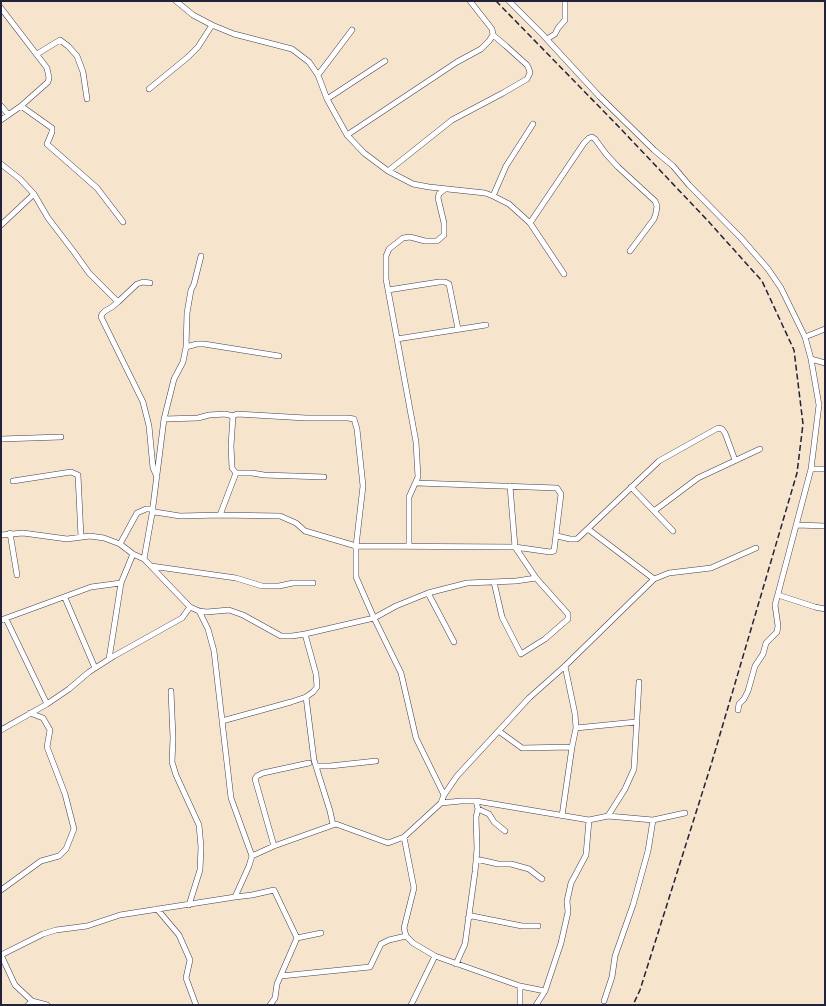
<!DOCTYPE html>
<html>
<head>
<meta charset="utf-8">
<style>
	body { margin:0 }
	#map { position:relative; width:826px; height:1006px; overflow:hidden; background:#f6e4cd; font-family:"Comic Neue",sans-serif }
	canvas { display:block }
	.frame { position:absolute; inset:0; border:2px solid #22223b; pointer-events:none }
</style>
</head>
<body>
<div id="map">
<canvas width="826" height="1006"></canvas>
<div class="frame"></div>
</div>
<script>
const c = document.querySelector('canvas').getContext('2d');
c.lineJoin = 'round';
const poly = rows => new Path2D(rows.map(r => 'M' + r).join(''));
function stroke(path, color, width, dash) { c.strokeStyle = color; c.lineWidth = width; c.lineCap = dash ? 'butt' : 'round'; c.setLineDash(dash || []); c.stroke(path); }
const street = poly([
	[176,1,193,15,212,25,234,34,292,49,309,62,318,75,327,99,347,135,364,153,388,171,413,184,429,187,485,193,493,196,509,204,530,223,564,274],
	[509,1,542,34,600,97,654,150,673,166,689,185,741,238,768,269,781,288,805,337,811,359,819,405,811,469,775,605,778,626,777,632,766,643,763,654,755,666,748,691,744,699,739,704,738,710],
	[1,8,47,68,49,78,48,82,21,106,1,120],
	[547,39,555,34,558,28,565,20,565,1],
	[37,54,60,40,68,46,77,56,83,72,87,99],
	[318,75,352,30],
	[149,89,188,57,198,47,212,25],
	[327,99,385,61],
	[1,106,8,114],
	[21,106,52,128,52,132,47,144,97,188,123,222],
	[347,135,457,62,481,49,489,41,493,35,492,29,470,1],
	[1,164,20,179,34,194,48,218,74,252,89,273,118,302,112,307,105,311,102,314,101,317,143,402,149,426,153,468,157,477],
	[388,171,452,120,503,93,527,79,530,73,529,69,527,65,506,46,493,35],
	[493,196,506,166,533,124],
	[530,223,584,143,589,138,592,137,595,139,606,154,618,167,655,201,657,206,656,213,654,219,630,251],
	[1,225,34,194],
	[388,290,439,282,445,282,449,284,458,329],
	[118,302,137,284,143,282,150,283],
	[805,337,825,329],
	[397,339,486,325],
	[186,347,197,344,204,344,279,356],
	[811,359,825,363],
	[164,419,198,418,209,415,225,414,233,416,237,414,306,418,348,418,354,419,357,429,363,486,356,546,356,577,374,618,401,673,416,738,444,795],
	[1,439,61,437],
	[811,469,825,469],
	[236,473,252,473,264,475,324,477],
	[13,481,71,472,78,475,81,537],
	[631,487,673,531],
	[654,511,698,478,760,449],
	[152,514,164,419,174,379,183,362,186,347,187,313,191,290,194,284,201,256],
	[220,515,236,473,232,468,231,446,233,416],
	[797,525,825,526],
	[588,529,654,579],
	[10,533,17,575],
	[1,535,23,533,67,539,90,536,104,538,120,544,133,554,144,559,190,607,199,611,207,612,229,610,243,615,281,636,292,636,305,634,316,674,317,687,313,692,306,697,291,702,222,721],
	[557,536,570,539,577,539,659,461,718,428,722,429,725,433,735,460],
	[120,544,137,513,146,509,153,509],
	[409,546,409,497,418,477,416,442,386,279,386,256,389,249,403,238,410,237,425,241,437,241,444,235,444,223,438,198,439,194,445,189],
	[144,559,152,514,155,512,180,516,220,515,280,516,296,523,305,531,356,546,515,547,550,552,554,551,561,494,557,488,417,483],
	[151,566,236,578,262,586,279,586,293,583,313,583],
	[494,582,502,617,521,654,545,639,568,619,568,614,536,578,515,547,510,486],
	[428,593,454,642],
	[778,595,815,607,825,609],
	[65,598,95,668],
	[199,611,208,629,214,651,231,798,252,856],
	[6,619,47,704],
	[1,620,91,587,121,583],
	[305,634,374,618,396,606,428,593,467,583,516,581,536,578],
	[109,659,121,583,133,554],
	[171,691,173,738,172,762,176,775,199,825,201,847,200,870,189,905],
	[306,697,314,760,330,811,333,825],
	[576,728,636,722],
	[1,730,47,704,69,689,89,672,114,656,182,618,190,607],
	[500,732,522,748,572,747],
	[317,766,330,766,376,761],
	[441,803,444,795,457,776,529,698,565,666,654,579,669,573,711,568,756,548],
	[478,809,489,814,494,822,505,831],
	[562,816,572,747,576,728,575,714,565,666],
	[608,816,653,820,685,813],
	[589,820,608,816,625,789,634,769,639,682],
	[404,837,414,888,404,928,406,936,413,943,435,956,520,986],
	[274,846,255,779,257,776,263,773,309,763],
	[476,859,498,864,511,864,529,869,542,879],
	[1,890,41,861,59,856,66,849,74,829,65,794,47,747,50,730,43,718,30,713],
	[235,897,252,895,274,890,297,938,321,933],
	[157,909,179,935,190,960,186,978,196,1005],
	[468,918,472,916,522,926,538,926],
	[1,955,43,934,56,930,87,926,120,915,235,897,249,866,252,856,274,846,336,824,388,843,404,837,441,803,461,801,476,801,589,820,586,855,571,883,567,901,568,912,561,943,545,991,536,1005],
	[1,955,15,985,32,1001,28,1005],
	[456,964,465,944,475,872,477,849,476,817,478,809,476,801],
	[281,976,370,967,381,944,389,940,406,936],
	[32,1001,47,1005],
	[604,1001,612,977,615,956,633,905,648,851,653,820],
	[270,1005,275,998,277,984,297,938],
	[411,1005,435,956],
	[520,1005,520,986,545,991]
]);
stroke(street, '#423f51', 6);
stroke(street, '#fff', 5);
stroke(poly([
	[496,1,619,127,709,222,762,281,794,350,803,424,797,473,711,765,640,990,633,1005]
]), '#22223b', 1.5, [6, 3]);
</script>
</body>
</html>
